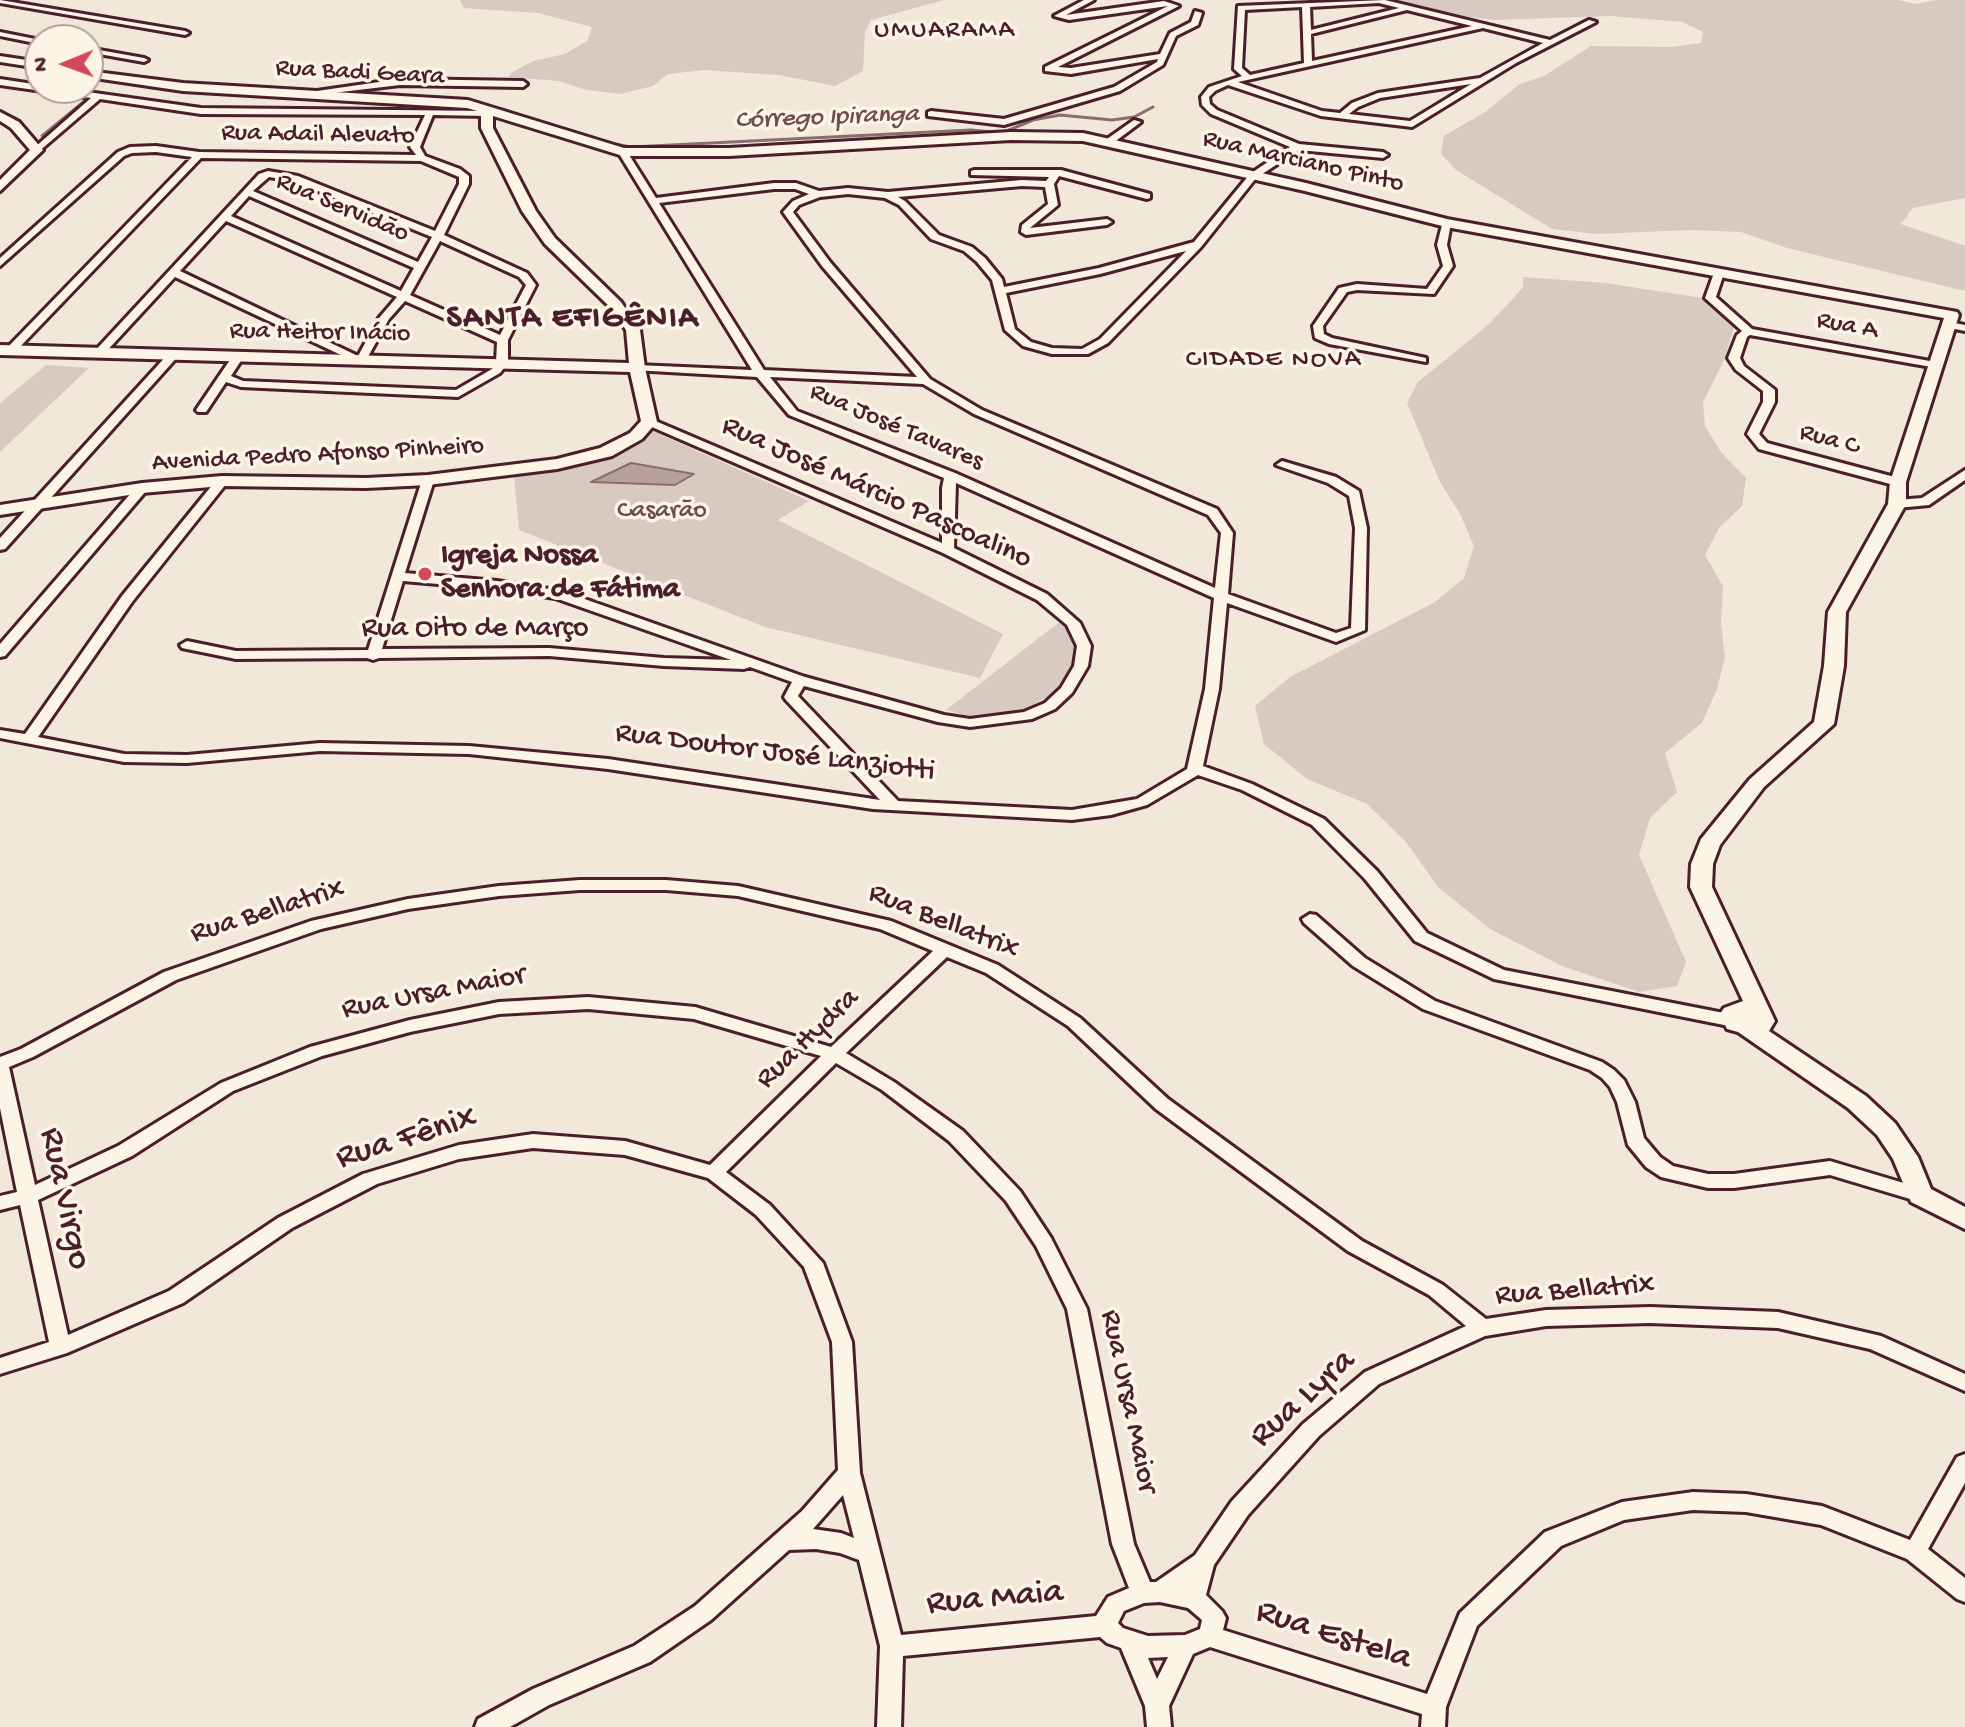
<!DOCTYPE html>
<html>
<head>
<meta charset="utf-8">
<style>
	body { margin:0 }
	#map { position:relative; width:1965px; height:1727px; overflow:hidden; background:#f1e8da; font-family:"Gochi Hand",sans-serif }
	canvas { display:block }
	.north { position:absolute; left:24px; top:24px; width:80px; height:80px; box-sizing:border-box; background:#fcf5e5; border:2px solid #b59f9b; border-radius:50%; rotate:269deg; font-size:22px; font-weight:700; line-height:32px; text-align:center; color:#4a1f2b }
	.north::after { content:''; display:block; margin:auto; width:28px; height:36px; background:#d1495b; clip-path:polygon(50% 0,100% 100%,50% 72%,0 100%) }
</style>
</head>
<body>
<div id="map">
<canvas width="1965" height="1727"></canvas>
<div class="north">N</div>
</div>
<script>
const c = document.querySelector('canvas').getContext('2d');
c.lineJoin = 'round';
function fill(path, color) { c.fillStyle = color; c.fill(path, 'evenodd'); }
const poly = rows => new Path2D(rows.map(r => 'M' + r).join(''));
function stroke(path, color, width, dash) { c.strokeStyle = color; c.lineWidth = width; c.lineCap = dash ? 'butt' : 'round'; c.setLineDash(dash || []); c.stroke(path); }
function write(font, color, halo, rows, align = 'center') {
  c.font = font + ' "Gochi Hand",sans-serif'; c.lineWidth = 7; c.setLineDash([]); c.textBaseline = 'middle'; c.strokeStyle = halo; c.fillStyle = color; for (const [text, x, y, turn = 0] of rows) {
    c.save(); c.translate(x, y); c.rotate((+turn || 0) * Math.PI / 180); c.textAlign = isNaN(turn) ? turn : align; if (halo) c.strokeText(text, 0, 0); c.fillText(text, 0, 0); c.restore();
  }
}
fill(poly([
	[460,0,944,0,871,20,865,32,863,71,835,86,779,75,704,70,668,74,653,86,620,94,586,90,559,81,509,77,511,73,533,61,565,54,587,41,592,27,538,13,464,8],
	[1385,0,1898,0,1915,4,1937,0,1965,0,1965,198,1913,208,1901,224,1965,246,1965,291,1787,248,1741,232,1691,230,1597,234,1552,229,1456,170,1441,154,1444,136,1485,112,1520,84,1544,76,1591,46,1671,47,1701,43,1703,32,1682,22,1611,16,1494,20,1432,12],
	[1523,277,1606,283,1715,300,1736,320,1725,358,1703,402,1705,426,1721,452,1746,478,1742,506,1719,528,1705,555,1723,586,1721,623,1725,657,1717,689,1702,723,1665,753,1677,792,1650,818,1639,855,1686,962,1677,986,1639,992,1562,966,1490,929,1438,887,1406,842,1367,804,1307,779,1264,744,1255,706,1290,677,1435,602,1464,578,1474,546,1460,514,1440,482,1407,403,1418,382,1488,325,1508,304,1523,287],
	[46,365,89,368,0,452,0,403],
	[653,431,809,501,778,520,1003,634,980,678,765,627,519,530,514,476,605,459],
	[1062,620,1078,644,1073,667,1063,688,1022,711,995,717,971,717,946,710]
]), '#d8cac0');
const water = poly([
	[631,463,694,474,675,485,591,482,631,463]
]);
fill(water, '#b6a19c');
stroke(water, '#8b6d6f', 2);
stroke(poly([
	[502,109,574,133],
	[393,110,462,109],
	[42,136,87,99],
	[604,142,631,147,971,130,1002,133,1033,120,1060,115,1112,120,1134,117,1153,107]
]), '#8b6d6f', 3);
const street = poly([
	[0,0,185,31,189,33,185,35,0,3,0,0],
	[1084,0,1094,0,1066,15,1164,1,1179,6,1058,67,1071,68,1160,54,1170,33,1191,22,1195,11,1202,13,1198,25,1176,36,1163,65,1120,91,1004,125,928,116,928,112,931,111,1004,119,1114,87,1157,62,1158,59,1071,74,1045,71,1045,67,1168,6,1069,20,1054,16,1084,0],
	[1385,0,1550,40,1589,20,1596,22,1516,63,1412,127,1321,116,1228,85,1215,91,1209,97,1210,104,1217,110,1299,144,1383,152,1388,155,1383,158,1299,150,1256,178,1201,247,1108,343,1088,354,1052,354,1023,346,1005,330,992,280,977,262,964,251,931,239,899,205,885,198,848,194,820,197,799,205,793,212,830,262,930,379,982,410,1217,509,1233,533,1228,594,1336,633,1351,628,1355,528,1349,496,1328,483,1276,465,1282,461,1336,477,1359,491,1367,528,1365,630,1336,642,1227,603,1219,689,1203,766,1252,784,1324,819,1377,871,1427,933,1504,970,1734,1015,1740,1017,1743,1021,1740,1025,1734,1027,1494,979,1415,941,1365,879,1312,825,1242,790,1198,775,1147,805,1111,815,1072,820,873,809,608,769,469,754,320,751,187,763,124,762,0,738,0,730,25,734,122,596,218,478,222,477,228,481,226,484,132,602,38,737,124,754,187,755,320,743,469,746,608,759,880,800,786,700,784,697,792,682,750,667,744,669,664,666,549,656,379,658,373,660,367,658,236,659,182,648,180,645,187,641,236,651,368,650,422,480,428,476,434,480,405,573,497,581,562,591,805,677,944,715,970,719,1024,712,1045,703,1061,688,1074,666,1077,646,1067,625,1037,600,943,553,645,424,645,420,653,420,942,543,942,488,944,478,789,415,757,377,633,370,633,366,637,365,752,370,618,152,626,150,656,198,774,183,796,183,819,191,848,188,888,192,1022,180,1046,181,1049,177,971,175,971,171,974,170,1061,170,1150,194,1150,198,1147,199,1059,176,1054,184,1058,205,1030,228,1107,219,1112,222,1107,225,1026,235,1021,232,1022,225,1048,204,1045,187,1022,186,898,197,905,201,939,235,972,247,985,258,1002,279,1004,287,1099,268,1194,242,1250,174,1290,147,1211,114,1202,105,1201,97,1209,87,1242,76,1234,69,1238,6,1385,0],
	[1379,3,1399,8,1311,30,1310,7,1379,3],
	[1302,7,1304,63,1250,75,1242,68,1245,10,1302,7],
	[1407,10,1472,26,1312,61,1311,34,1407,10],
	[1483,28,1543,43,1480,78,1378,93,1352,103,1340,113,1322,111,1238,82,1483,28],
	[1471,84,1410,121,1349,114,1358,107,1380,98,1471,84],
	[774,189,795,189,809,194,793,201,783,212,822,266,917,377,764,370,659,203,774,189],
	[1186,251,1100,339,1082,349,1052,348,1031,342,1015,329,1006,293,1100,274,1186,251],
	[770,377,923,384,974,414,1208,515,1221,533,1215,588,955,473,797,411,770,377],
	[956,483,1214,598,1205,689,1187,769,1137,799,1072,810,898,801,798,696,804,686,938,722,970,727,1032,719,1055,709,1072,693,1088,666,1091,646,1080,623,1047,594,954,548,956,483],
	[403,581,497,589,555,598,731,660,664,658,549,648,382,649,403,581],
	[0,32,40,40,42,40,40,44,0,36,0,32],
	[88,48,144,58,148,60,144,62,88,52,88,48],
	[0,79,40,85,40,88,59,88,201,108,490,111,491,113,487,116,433,115,420,147,425,156,460,169,469,176,469,184,444,235,527,273,536,285,508,340,508,363,500,373,458,397,241,387,226,382,206,412,198,412,196,410,234,354,238,353,244,356,231,376,243,381,456,390,492,369,496,363,497,342,405,301,389,319,365,362,358,363,175,277,103,355,93,353,259,174,268,171,298,176,435,231,459,184,459,177,421,161,201,158,15,352,7,352,7,348,192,157,156,152,132,153,124,156,0,266,0,258,118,152,130,147,156,146,199,152,416,155,410,147,425,115,201,114,100,99,37,153,32,150,34,148,91,98,0,85,0,79],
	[269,177,293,181,432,237,418,262,253,191,269,177],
	[249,196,414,268,401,291,231,216,249,196],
	[226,221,397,297,379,318,358,356,180,271,226,221],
	[440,241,519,277,526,285,500,335,410,295,440,241],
	[400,79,523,81,527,84,523,87,400,85,307,96,303,93,400,79],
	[1134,120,1141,122,1113,143,1107,143,1107,139,1134,120],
	[1443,221,1451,223,1447,245,1453,266,1434,294,1357,290,1347,292,1323,326,1324,334,1332,338,1426,358,1426,362,1329,344,1315,338,1313,326,1339,288,1357,284,1427,289,1443,266,1437,245,1443,221],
	[1719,270,1724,273,1716,297,1752,329,1941,363,1941,367,1937,368,1750,335,1747,337,1740,358,1744,366,1775,390,1775,402,1759,434,1767,443,1902,479,1902,485,1894,485,1759,449,1747,434,1763,402,1763,391,1736,370,1728,358,1737,335,1742,331,1705,298,1714,273,1719,270],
	[1949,322,1965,325,1965,331,1945,327,1944,325,1949,322],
	[170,352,180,354,5,549,0,550,0,538,170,352],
	[1965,470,1965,480,1929,505,1897,508,1891,504,1897,500,1922,498,1965,470],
	[142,484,146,485,146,491,5,656,0,657,0,644,138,485,142,484],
	[580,880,666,880,738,886,891,921,998,965,1080,1018,1168,1099,1362,1241,1443,1285,1486,1319,1546,1310,1650,1307,1778,1312,1881,1336,1965,1374,1965,1391,1870,1349,1778,1328,1650,1323,1546,1326,1485,1336,1379,1384,1319,1436,1248,1515,1214,1565,1206,1595,1222,1611,1226,1618,1223,1630,1427,1694,1460,1613,1545,1532,1622,1502,1693,1492,1746,1494,1822,1506,1910,1540,1957,1457,1965,1454,1965,1483,1928,1549,1965,1578,1965,1602,1957,1599,1907,1559,1821,1525,1746,1512,1693,1510,1624,1520,1561,1546,1477,1626,1446,1707,1445,1727,1421,1727,1422,1714,1210,1647,1193,1654,1169,1706,1171,1727,1147,1727,1145,1706,1121,1648,1107,1643,1100,1637,903,1656,901,1727,877,1727,880,1646,859,1560,840,1553,816,1549,789,1550,711,1620,650,1662,549,1705,510,1727,475,1727,478,1719,533,1689,634,1646,695,1606,802,1511,838,1470,832,1342,804,1267,756,1215,708,1178,625,1155,533,1148,459,1159,377,1184,292,1228,183,1303,67,1353,0,1374,0,1358,49,1342,20,1205,0,1210,0,1196,17,1192,0,1108,0,1057,21,1049,164,972,311,921,408,899,499,886,580,880],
	[580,890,666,890,738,896,880,929,933,951,831,1047,695,1007,588,997,499,1002,410,1020,310,1047,221,1083,118,1146,35,1185,9,1067,33,1057,176,980,321,929,408,909,499,896,580,890],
	[947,957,986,973,1068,1026,1156,1109,1348,1251,1429,1295,1466,1326,1365,1372,1303,1424,1232,1501,1195,1555,1156,1582,1150,1582,1134,1544,1087,1309,1051,1238,1020,1191,963,1131,894,1082,846,1053,947,957],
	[588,1009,694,1019,821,1056,710,1165,625,1141,533,1134,459,1145,363,1174,278,1218,169,1291,68,1335,38,1200,132,1156,233,1091,322,1056,410,1032,499,1014,588,1009],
	[836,1063,882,1090,949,1141,1006,1201,1036,1246,1067,1309,1112,1544,1129,1588,1108,1597,1096,1616,901,1635,860,1473,852,1342,823,1263,770,1205,726,1172,836,1063],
	[843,1495,854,1538,841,1533,813,1529,843,1495],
	[1160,1602,1188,1608,1202,1620,1200,1629,1185,1635,1148,1636,1123,1628,1118,1623,1124,1611,1144,1603,1160,1602],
	[1168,1657,1157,1679,1148,1658,1168,1657],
	[1310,914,1316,915,1365,958,1435,1001,1602,1062,1614,1070,1624,1080,1635,1102,1644,1138,1660,1157,1673,1166,1708,1174,1734,1174,1830,1161,1927,1190,1930,1195,1927,1200,1920,1202,1830,1175,1734,1188,1708,1188,1661,1177,1646,1167,1628,1145,1617,1102,1610,1087,1602,1078,1590,1070,1423,1009,1353,966,1304,923,1302,919,1310,914]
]);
const secondary = poly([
	[0,56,40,62,40,68,0,62,0,56],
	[88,71,183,83,468,100,624,148,729,148,1011,132,1083,133,1306,183,1447,219,1957,312,1959,315,1906,482,1906,504,1846,612,1844,666,1834,724,1764,787,1720,845,1713,864,1712,887,1775,1021,1769,1031,1866,1096,1895,1123,1918,1157,1931,1189,1965,1207,1965,1229,1911,1202,1893,1159,1877,1135,1848,1108,1738,1032,1727,1029,1720,1014,1724,1008,1743,1001,1690,887,1691,864,1701,839,1750,779,1814,722,1824,666,1828,612,1888,504,1890,482,1944,318,1446,227,1305,191,1083,141,1011,140,729,156,623,156,493,116,493,128,536,211,555,238,621,302,640,330,645,368,657,422,642,439,612,456,557,469,428,485,366,488,222,486,142,493,0,515,0,505,142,483,222,476,366,478,428,475,557,459,600,448,630,433,641,421,630,372,0,355,0,345,629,363,626,330,611,308,545,244,522,211,481,128,481,112,467,108,183,91,88,77,88,71],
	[0,112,19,122,43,150,0,191,0,180,30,150,11,128,0,121,0,112]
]);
stroke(street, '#4a1f2b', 6);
stroke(secondary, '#4a1f2b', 6);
fill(street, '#fcf5e5');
fill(secondary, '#fcf5e5');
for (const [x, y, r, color] of [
	[425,574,8,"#d1495b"]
]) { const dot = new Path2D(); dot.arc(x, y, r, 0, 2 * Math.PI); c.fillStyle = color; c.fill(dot); stroke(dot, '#fcf5e5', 3); }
c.letterSpacing = '2px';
write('26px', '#4a1f2b', '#fcf5e5', [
	["UMUARAMA",945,32],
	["CIDADE NOVA",1274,361]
]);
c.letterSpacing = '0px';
write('26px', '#4a1f2b', '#fcf5e5', [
	["Rua Badi Geara",360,74,3],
	["Rua Adail Alevato",318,136,1],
	["Rua Marciano Pinto",1303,163,13],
	["Rua Servidão",342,209,23],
	["Rua A",1847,327,10],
	["Rua Heitor Inácio",320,334,1],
	["Rua José Tavares",896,428,23],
	["Rua C",1829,441,15],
	["Avenida Pedro Afonso Pinheiro",318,456,-3]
]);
write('italic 26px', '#704c53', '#fcf5e5', [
	["Córrego Ipiranga",827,119,-2]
]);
write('26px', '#6e4a50', '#fcf5e5', [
	["Casarão",662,512]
]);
write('30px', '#4a1f2b', '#fcf5e5', [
	["Rua José Márcio Pascoalino",876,494,24],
	["Rua Oito de Março",475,630],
	["Rua Doutor José Lanziotti",775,754,7],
	["Rua Bellatrix",268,913,-17],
	["Rua Bellatrix",943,923,22],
	["Rua Ursa Maior",434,994,-11],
	["Rua Hydra",809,1040,-44],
	["Rua Bellatrix",1575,1292,-4],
	["Rua Ursa Maior",1127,1402,78]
]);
write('bold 30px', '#4a1f2b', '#fcf5e5', [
	["Igreja Nossa",441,557],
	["Senhora de Fátima",441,591]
], 'left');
c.letterSpacing = '2px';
write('bold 32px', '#4a1f2b', '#fcf5e5', [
	["SANTA EFIGÊNIA",573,320]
]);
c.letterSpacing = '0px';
write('36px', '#4a1f2b', '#fcf5e5', [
	["Rua Fênix",407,1140,-17],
	["Rua Virgo",63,1199,78],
	["Rua Lyra",1304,1400,-42],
	["Rua Maia",995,1600,-5],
	["Rua Estela",1333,1637,18]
]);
</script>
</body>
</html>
